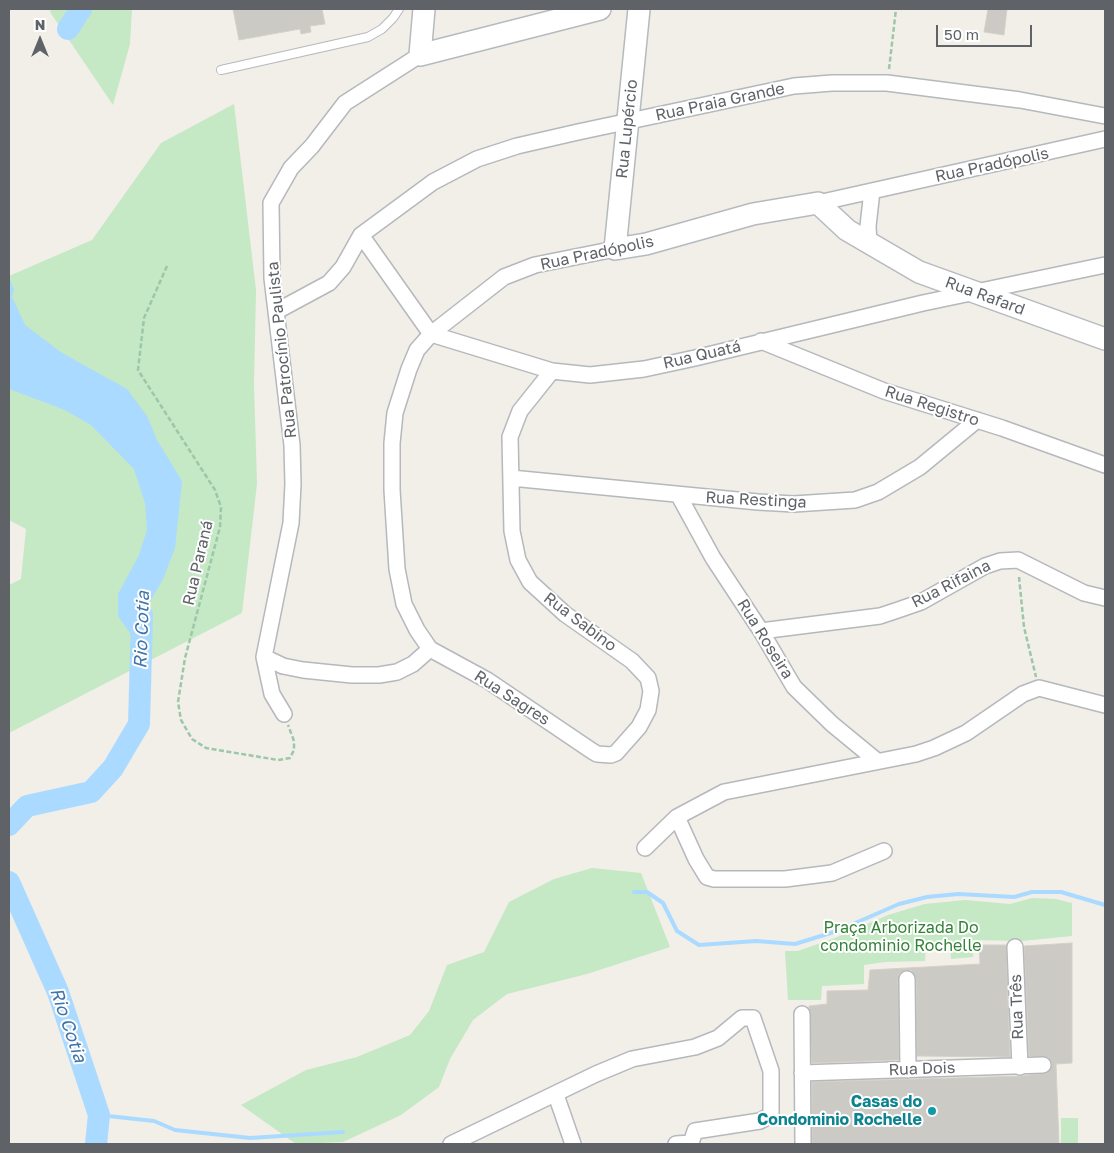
<!DOCTYPE html>
<html>
<head>
<meta charset="utf-8">
<style>
	body { margin:0 }
	#map { position:relative; width:1114px; height:1153px; overflow:hidden; background:#f1efe8; font-family:"Golos Text",sans-serif }
	canvas { display:block }
	.frame { position:absolute; inset:0; border:10px solid #5f6368; pointer-events:none }
	.north { position:absolute; left:15px; top:15px; width:50px; height:50px; -webkit-text-stroke:4px #fff; paint-order:stroke; rotate:0deg; font-size:14px; font-weight:700; line-height:20px; text-align:center; color:#5f6368 }
	.north::after { content:''; display:block; margin:auto; width:18px; height:22px; background:#5f6368; clip-path:polygon(50% 0,100% 100%,50% 72%,0 100%) }
	.scale { position:absolute; left:936px; top:25px; width:96px; height:22px; box-sizing:border-box; border:2px solid #5f6368; border-top:0; padding-left:6px; font-size:15px; line-height:18px; white-space:nowrap; color:#5f6368; -webkit-text-stroke:4px #fff; paint-order:stroke }
</style>
</head>
<body>
<div id="map">
<canvas width="1114" height="1153"></canvas>
<div class="frame"></div>
<div class="north">N</div>
<div class="scale">50 m</div>
</div>
<script>
const c = document.querySelector('canvas').getContext('2d');
c.lineJoin = 'round';
function fill(path, color) { c.fillStyle = color; c.fill(path, 'evenodd'); }
const poly = rows => new Path2D(rows.map(r => 'M' + r).join(''));
function stroke(path, color, width, dash) { c.strokeStyle = color; c.lineWidth = width; c.lineCap = dash ? 'butt' : 'round'; c.setLineDash(dash || []); c.stroke(path); }
function write(font, color, halo, rows, align = 'center') {
  c.font = font + ' "Golos Text",sans-serif'; c.lineWidth = 4; c.setLineDash([]); c.textBaseline = 'middle'; c.strokeStyle = halo; c.fillStyle = color; for (const [text, x, y, turn = 0] of rows) {
    c.save(); c.translate(x, y); c.rotate((+turn || 0) * Math.PI / 180); c.textAlign = isNaN(turn) ? turn : align; if (halo) c.strokeText(text, 0, 0); c.fillText(text, 0, 0); c.restore();
  }
}
fill(poly([
	[51,9,132,9,130,44,113,105,50,12],
	[234,104,256,290,254,384,257,484,242,613,9,733,9,585,21,579,26,529,9,520,9,276,92,240,161,143],
	[592,868,641,873,670,947,587,974,507,994,473,1020,450,1059,439,1087,401,1115,343,1142,296,1144,241,1105,306,1070,357,1057,410,1035,429,1011,447,965,484,952,509,902,554,879],
	[1032,898,1056,899,1072,903,1072,936,1022,941,973,940,973,957,951,959,950,942,926,942,925,961,885,962,864,965,864,984,822,986,821,1000,788,1000,785,951,798,951,835,938,888,915,925,904,965,900,1010,904],
	[1061,1118,1078,1118,1078,1144,1061,1144]
]), '#c5e8c5');
fill(poly([
	[9,277,14,290,12,297,25,325,62,353,127,389,147,416,157,440,182,481,175,548,163,579,150,602,140,647,118,616,118,594,139,555,147,530,145,503,134,469,91,425,65,410,9,389]
]), '#aadaff');
stroke(poly([
	[634,892,647,892,663,903,677,931,699,945,756,941,795,944,837,931,899,904,927,897,958,894,1014,897,1032,892,1061,892,1105,905],
	[99,1115,154,1121,175,1130,250,1138,343,1132]
]), '#aadaff', 4);
stroke(poly([
	[68,29,81,9],
	[9,825,27,806,91,792,113,768,139,724,142,615],
	[9,882,58,992,99,1115,96,1144]
]), '#aadaff', 22);
const building = poly([
	[233,9,322,9,325,24,310,26,311,32,301,34,300,29,239,40,233,9],
	[988,9,1007,9,1004,35,984,32,988,9],
	[1072,943,1072,1063,1056,1064,1059,1144,812,1144,812,1082,1021,1076,1048,1073,1052,1065,1048,1057,1029,1056,1024,946,1072,943],
	[979,945,1006,945,1010,1057,917,1056,916,979,912,971,906,970,899,974,898,979,899,1060,812,1063,809,1006,827,1004,827,991,868,990,870,970,980,964,979,945]
]);
fill(building, '#cccac5');
stroke(building, '#d6d1c6', 1);
const lane = poly([
	[221,70,368,37,382,29,393,18,399,9]
]);
const street = poly([
	[818,203,1105,139],
	[361,235,431,334,552,371,590,375,644,369,695,358,923,303,1105,265],
	[869,244,868,226,872,191],
	[277,311,329,283,343,267,361,235,433,182,477,159,517,146,578,132,794,86,832,83,887,83,1020,100,1105,116],
	[761,341,884,391,1002,428,1105,465],
	[552,371,520,411,510,437,512,531,518,560,530,582,565,614,632,661,648,678,651,691,648,710,639,727,616,753,611,755,597,754,592,751,487,680,430,649,417,630,404,604,397,569,392,490,392,443,395,413,409,369,417,350,431,334,504,277,535,265,615,249],
	[511,478,758,502,794,504,855,500,878,492,920,467,977,420],
	[679,496,713,558,761,631,794,687,832,724,877,761],
	[761,631,880,616,898,610,921,602,985,566,1000,561,1018,560,1084,593,1105,598],
	[264,657,283,666,303,670,352,675,379,675,397,672,413,664,430,649],
	[284,714,272,694,264,657,291,523,293,484,292,445,272,278,271,203,291,168,312,146,345,103,420,55],
	[677,817,696,859,707,877,714,879,785,879,832,873,884,851],
	[645,848,677,817,724,792,916,754,934,748,966,733,1023,694,1039,688,1105,705],
	[1015,947,1020,1067],
	[907,979,908,1070],
	[802,1014,803,1144],
	[802,1073,1043,1065],
	[556,1095,573,1144],
	[451,1144,596,1074,632,1059,695,1047,718,1038,742,1018,753,1018,771,1071,771,1115,760,1121,695,1131,691,1143,676,1144]
]);
const secondary = poly([
	[424,9,420,55,600,9],
	[639,9,615,249,646,244,753,214,818,203,847,230,919,272,1105,339]
]);
stroke(lane, '#b5b8bc', 10);
stroke(street, '#b5b8bc', 18);
stroke(secondary, '#b6babf', 24);
stroke(poly([
	[889,69,896,9],
	[167,266,144,318,138,370,215,490,221,507,220,527,185,658,178,702,181,720,192,739,206,748,278,760,290,758,294,750,294,741,288,725],
	[1019,577,1024,627,1036,677]
]), '#9cc7a9', 2.5, [5, 2.5]);
stroke(lane, '#fff', 8);
stroke(street, '#fff', 15);
stroke(secondary, '#fff', 21);
for (const [x, y, r, color] of [
	[932,1111,5,"#0f9aa8"]
]) { const dot = new Path2D(); dot.arc(x, y, r, 0, 2 * Math.PI); c.fillStyle = color; c.fill(dot); stroke(dot, '#fff', 2); }
write('16px', '#5f6368', '#fff', [
	["Rua Praia Grande",720,102,-12],
	["Rua Lupércio",627,129,-84],
	["Rua Pradópolis",992,165,-12],
	["Rua Pradópolis",597,253,-12],
	["Rua Rafard",985,296,20],
	["Rua Patrocínio Paulista",282,350,-96],
	["Rua Quatá",702,355,-13],
	["Rua Registro",932,406,18],
	["Rua Restinga",756,500,3],
	["Rua Paraná",198,563,-77],
	["Rua Rifaina",951,584,-27],
	["Rua Sabino",580,622,37],
	["Rua Roseira",765,639,58],
	["Rua Sagres",512,698,33],
	["Rua Três",1017,1007,-92],
	["Rua Dois",922,1069,-2]
]);
write('16px', '#348238', '#fff', [
	["Praça Arborizada Do",901,928],
	["condominio Rochelle",901,946]
]);
write('bold 16px', '#0d838f', '#fff', [
	["Casas do",922,1102],
	["Condominio Rochelle",922,1120]
], 'right');
write('italic 18px', '#4174aa', '#fff', [
	["Rio Cotia",142,630,-88],
	["Rio Cotia",68,1025,71]
]);
</script>
</body>
</html>
